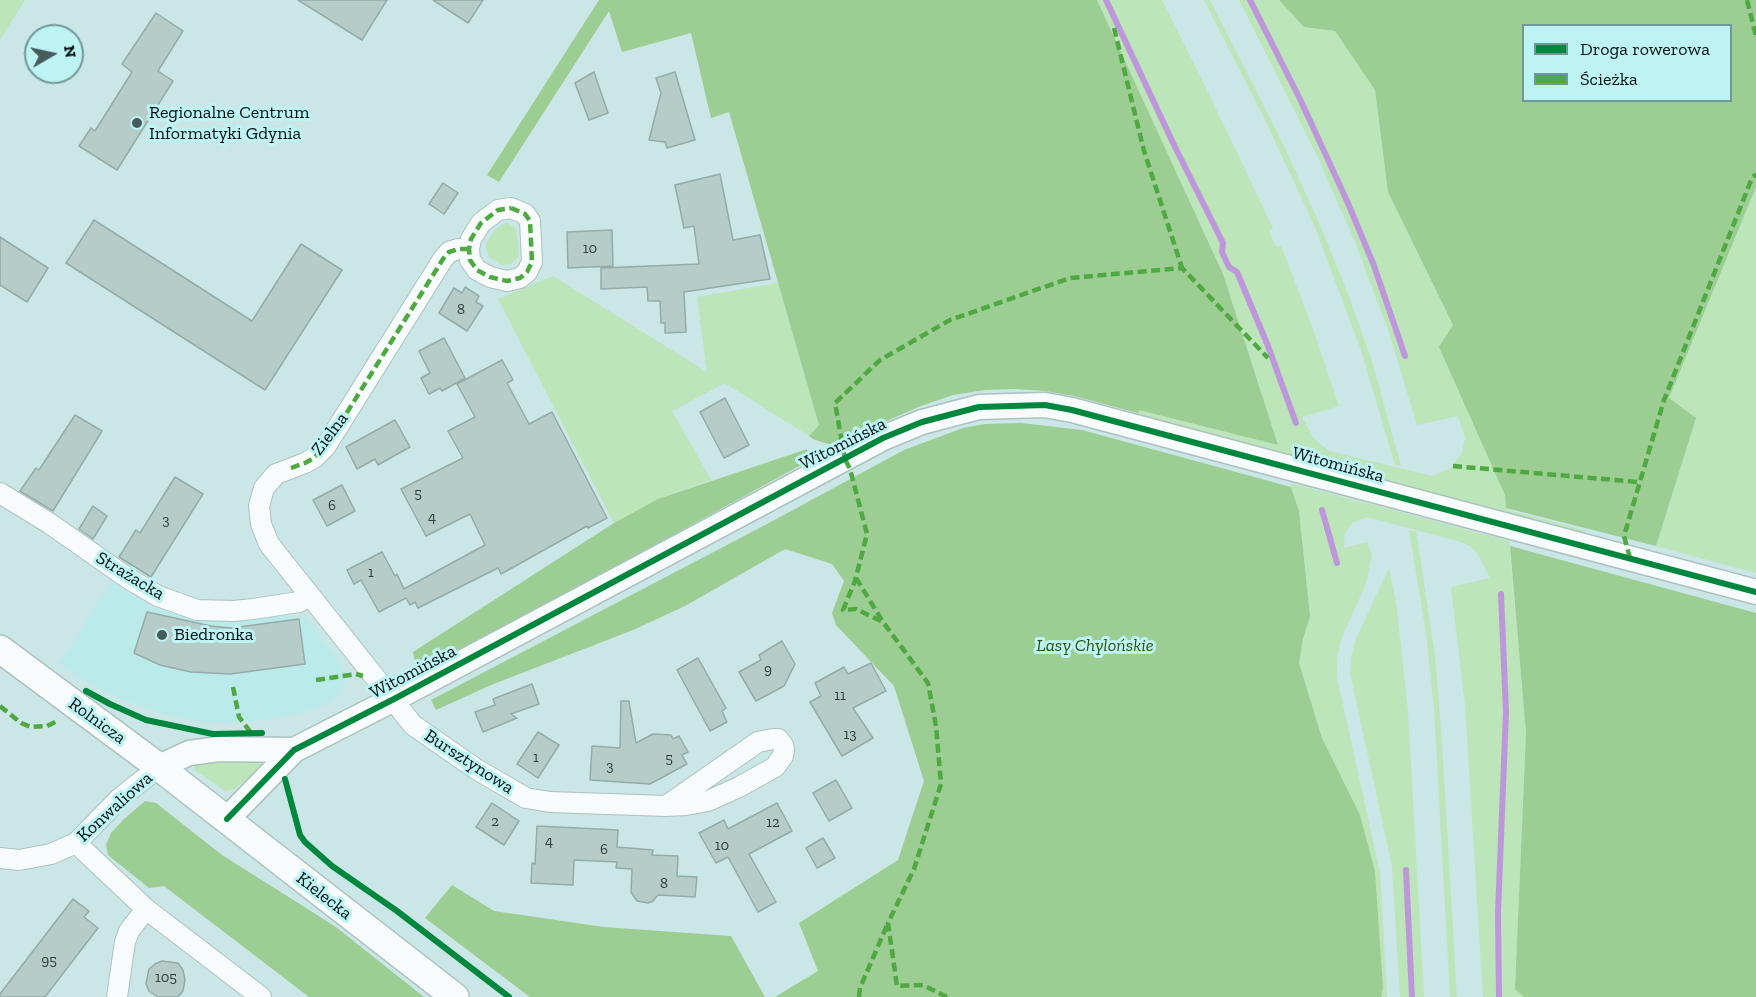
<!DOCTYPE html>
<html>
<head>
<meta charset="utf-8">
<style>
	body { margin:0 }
	#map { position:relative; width:1756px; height:997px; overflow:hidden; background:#cae6e6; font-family:"Zilla Slab",serif }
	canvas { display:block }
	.legend { position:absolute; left:1522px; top:24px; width:210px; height:78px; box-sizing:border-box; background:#bdf3f2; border:2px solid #719898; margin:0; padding:8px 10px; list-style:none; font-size:18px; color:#001010 }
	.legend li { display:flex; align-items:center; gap:12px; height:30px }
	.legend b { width:30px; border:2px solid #719898 }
	.north { position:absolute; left:24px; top:24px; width:60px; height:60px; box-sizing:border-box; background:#bdf3f2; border:2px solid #719898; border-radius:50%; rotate:81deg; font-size:16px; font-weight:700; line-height:24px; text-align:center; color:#001010 }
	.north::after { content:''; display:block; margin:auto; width:21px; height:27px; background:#475b5b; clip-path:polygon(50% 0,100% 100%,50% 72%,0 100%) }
</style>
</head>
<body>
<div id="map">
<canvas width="1756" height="997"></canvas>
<ul class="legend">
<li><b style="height:8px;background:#00873e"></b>Droga rowerowa</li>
<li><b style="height:8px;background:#4fa842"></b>Ścieżka</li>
</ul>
<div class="north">N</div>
</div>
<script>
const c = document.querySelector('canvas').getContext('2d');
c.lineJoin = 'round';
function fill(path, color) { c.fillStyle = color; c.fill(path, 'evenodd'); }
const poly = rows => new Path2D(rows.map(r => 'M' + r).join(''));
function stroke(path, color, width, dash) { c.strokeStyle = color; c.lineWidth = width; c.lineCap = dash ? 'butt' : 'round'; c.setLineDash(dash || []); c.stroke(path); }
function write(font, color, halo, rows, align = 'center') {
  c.font = font + ' "Zilla Slab",serif'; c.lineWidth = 6; c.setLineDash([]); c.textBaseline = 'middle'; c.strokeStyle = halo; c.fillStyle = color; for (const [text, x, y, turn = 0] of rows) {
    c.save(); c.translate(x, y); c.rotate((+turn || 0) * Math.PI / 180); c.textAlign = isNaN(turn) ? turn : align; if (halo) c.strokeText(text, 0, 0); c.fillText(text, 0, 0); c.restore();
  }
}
fill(poly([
	[111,581,151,607,188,616,232,621,270,615,306,617,343,669,344,684,337,697,326,705,293,715,255,721,209,723,160,713,122,699,100,689,59,664]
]), '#baeae9');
fill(poly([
	[0,0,25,0,0,40],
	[1097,0,1162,0,1206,88,1273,228,1269,231,1276,247,1281,246,1287,261,1313,329,1339,406,1302,417,1314,439,1329,451,1432,476,1451,468,1462,453,1465,438,1458,416,1417,425,1389,333,1355,242,1319,160,1239,0,1279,0,1304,27,1335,31,1375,90,1388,192,1453,325,1505,495,1507,510,1587,531,1580,535,1137,416,1139,410,1278,445,1223,274],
	[1204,0,1210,0,1283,144,1320,225,1348,294,1371,358,1401,466,1395,465,1361,350,1315,227,1265,120],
	[1756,187,1756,573,1656,546,1696,418,1669,399],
	[508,223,516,229,519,252,518,257,511,264,501,265,489,257,486,248,486,243,494,231,503,224],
	[553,276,707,372,697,297,778,283,819,425,809,436,725,383,672,411,711,480,658,499,614,523,498,299],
	[1290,483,1509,541,1526,733,1515,988,1524,997,1483,997,1465,705,1451,587,1490,578,1477,553,1470,546,1461,542,1367,517,1352,523,1345,533,1344,548,1367,542,1372,555,1366,584,1341,639,1337,659,1337,677,1380,873,1387,991,1387,997,1381,997,1383,988,1375,871,1360,815,1322,738,1299,663,1303,639,1310,616,1299,511],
	[1409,530,1416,531,1435,656,1441,728,1457,997,1450,997,1434,707,1426,633],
	[1389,568,1396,602,1408,711,1424,997,1400,997,1392,866,1350,673,1351,657,1356,639],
	[259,758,265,767,234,789,225,791,195,770,194,766,195,764,206,762]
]), '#bce5b9');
fill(poly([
	[599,0,1097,0,1223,274,1278,445,1139,410,1138,413,1074,396,1045,391,1016,389,985,390,953,395,921,406,831,445,813,439,809,436,819,425,729,112,711,118,691,33,622,52,609,11,499,182,487,175],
	[1279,0,1756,0,1756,187,1669,398,1696,418,1656,546,1506,508,1505,495,1439,347,1453,325,1388,192,1375,90,1335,31,1304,27],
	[1524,26,1730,26,1730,100,1524,100],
	[1021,423,1082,430,1291,487,1299,511,1310,616,1303,639,1299,663,1322,738,1360,815,1375,871,1383,988,1381,997,775,997,818,971,799,923,898,860,924,781,894,686,836,625,832,613,844,581,832,564,785,549,685,606,633,630,491,685,436,710,431,700,767,524,904,450,963,428,985,424],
	[807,449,810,460,567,593,417,671,413,652,614,523,658,499],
	[1510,546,1756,613,1756,997,1524,997,1515,989,1526,733],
	[145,801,156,803,222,855,336,927,424,997,309,997,164,886,149,888,108,855,106,845,111,833,123,820],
	[452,885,494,911,604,927,731,936,765,997,530,997,425,918]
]), '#9ccd92');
stroke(poly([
	[1106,0,1175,147,1223,243,1222,252,1229,267,1237,272,1268,346,1296,423],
	[1250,0,1300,99,1347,201,1373,263,1405,356],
	[1322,510,1337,563],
	[1406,870,1412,997],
	[1499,997,1498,913,1506,712,1501,594]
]), '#be97db', 6);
const building = poly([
	[298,0,387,0,362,40,298,0],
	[433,0,483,0,468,23,433,0],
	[156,13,183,31,158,71,173,81,117,170,79,146,91,128,95,131,132,72,122,64,156,13],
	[594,72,608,113,589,120,575,83,594,72],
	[675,72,695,140,667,148,665,142,649,140,661,93,656,78,675,72],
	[720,174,733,240,760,235,770,279,684,292,686,332,665,333,665,323,661,323,660,301,648,301,647,287,601,289,601,268,699,264,694,226,684,228,675,185,720,174],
	[443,183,458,193,444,214,429,204,443,183],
	[94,220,252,321,301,244,342,270,265,390,66,263,94,220],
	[612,230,613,266,568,268,567,232,612,230],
	[0,237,48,268,27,302,0,285,0,237],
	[465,287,479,296,476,302,483,306,467,331,439,313,454,288,462,293,465,287],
	[444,338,465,378,442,391,440,388,429,394,421,378,430,373,419,351,444,338],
	[502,360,513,380,507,383,529,424,552,412,607,518,588,528,587,526,501,574,498,568,418,608,415,602,410,605,406,598,379,612,361,580,354,584,347,570,382,552,395,576,397,574,404,589,485,545,470,514,426,536,401,489,463,458,448,431,475,417,457,384,502,360],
	[725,398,749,445,724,458,700,412,725,398],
	[75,415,102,431,53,511,20,491,36,468,39,470,75,415],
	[395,420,410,447,378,465,375,459,357,469,346,447,395,420],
	[175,477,203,494,151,577,119,557,136,530,140,533,175,477],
	[342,485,355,511,327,526,313,500,342,485],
	[93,506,107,516,93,539,79,529,93,506],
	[147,612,211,626,231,628,299,619,305,664,230,674,191,672,160,665,134,653,147,612],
	[782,641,795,664,784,686,756,701,739,672,761,660,759,655,782,641],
	[698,658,726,708,722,711,727,722,710,731,677,670,698,658],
	[871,663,886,691,853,708,873,738,842,756,810,702,821,696,815,683,844,667,848,674,871,663],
	[532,684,539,704,511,714,517,718,483,732,475,712,495,705,493,699,532,684],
	[621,701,629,701,636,743,653,734,671,735,673,739,679,736,688,752,682,755,687,764,650,784,590,780,592,746,620,748,621,701],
	[538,732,559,745,538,778,517,764,538,732],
	[836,780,852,808,829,821,813,793,836,780],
	[492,803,519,821,504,845,476,827,492,803],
	[777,803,792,831,749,854,776,902,758,912,728,857,716,863,699,833,724,820,728,829,777,803],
	[537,826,618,830,617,847,653,850,652,855,678,856,677,876,697,877,695,897,658,895,653,901,648,903,637,901,631,892,632,869,616,868,617,862,574,860,573,885,531,883,532,863,535,864,537,826],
	[823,838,835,858,817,868,806,848,823,838],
	[73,899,89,911,84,917,98,928,45,997,0,997,0,994,73,899],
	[162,961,178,963,183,970,185,980,183,991,178,997,158,997,149,991,146,984,149,969,155,964,162,961]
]);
fill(building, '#b6ccc9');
stroke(building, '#95aba8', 1.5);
const minor = poly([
	[511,208,525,214,530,221,532,262,527,272,520,278,507,281,490,277,477,270,470,260,469,249,471,239,481,223,498,210,511,208],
	[469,249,458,249,449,252,443,259,326,446,314,458,305,463,276,474,264,488,259,506,261,524,269,544,413,725,476,769,526,798,550,802,666,806,686,805,708,801,739,787,775,767,783,756,784,750,783,745,778,739,773,739,758,742,666,806],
	[0,493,49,523,129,579,158,596,197,610,234,611,253,609,299,602,310,596],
	[76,843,146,909,261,997],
	[0,858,19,860,51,854,76,843,120,798,159,767],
	[117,997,125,942,129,931,146,909]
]);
const tertiary = poly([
	[159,767,189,753,219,749,294,750],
	[227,819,294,750,394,699,883,438,922,422,979,407,1045,405,1072,410,1756,592]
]);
const secondary = poly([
	[0,649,159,767,455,997]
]);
stroke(minor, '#abc2c1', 22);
stroke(tertiary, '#abc2c1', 27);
stroke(secondary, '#abc2c1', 30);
stroke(minor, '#f7fbfb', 20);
stroke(tertiary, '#f7fbfb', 24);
stroke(secondary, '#f7fbfb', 27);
stroke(poly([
	[1747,0,1756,36],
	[1114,28,1144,151,1182,268],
	[511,208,525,214,530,221,532,262,527,272,520,278,507,281,490,277,477,270,470,260,469,249,471,239,481,223,498,210,511,208],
	[1453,466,1638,482],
	[291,468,305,463,314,458,326,446,443,259,449,252,458,249,469,249],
	[1630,558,1624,536,1664,400,1752,178,1756,174],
	[856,578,883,622],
	[316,680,356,674,363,676],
	[233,687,239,717,252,734],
	[0,706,21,723,31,727,47,726,57,721],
	[859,997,860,988,888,923],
	[947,997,923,985,897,986,888,923,914,869,941,784,936,726,928,683,883,622,856,609,843,610,855,581,867,534,850,469,845,459,835,403,880,360,950,320,1070,278,1182,268,1268,358]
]), '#4fa842', 4.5, [9, 4.5]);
stroke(poly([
	[86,691,110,704,146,720,213,734,262,733],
	[285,779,300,835,305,842,332,866,397,911,509,997],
	[227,819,294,750,394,699,883,438,922,422,979,407,1045,405,1072,410,1756,592]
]), '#00873e', 6);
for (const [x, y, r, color] of [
	[137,123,6,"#475b5b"],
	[162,635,6,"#475b5b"]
]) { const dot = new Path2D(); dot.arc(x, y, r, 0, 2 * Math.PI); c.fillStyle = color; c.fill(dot); stroke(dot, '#bdf3f2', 2); }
write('15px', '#2e3f3e', null, [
	["10",590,249],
	["8",461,310],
	["5",418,494],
	["6",332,506],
	["4",432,518],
	["3",166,521],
	["1",371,573],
	["9",768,670],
	["11",840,696],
	["13",850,735],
	["1",536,758],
	["5",669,759],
	["3",610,767],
	["2",495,822],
	["12",773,823],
	["4",549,842],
	["10",722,846],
	["6",604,850],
	["8",664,884],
	["95",49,961],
	["105",166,978]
]);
write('18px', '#001010', '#bdf3f2', [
	["Regionalne Centrum",149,113],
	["Informatyki Gdynia",149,134],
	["Biedronka",174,635]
], 'left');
write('18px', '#001010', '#bdf3f2', [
	["Zielna",330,434,-53],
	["Witomińska",843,444,-27],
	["Witomińska",1338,465,15],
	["Strażacka",130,576,31],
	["Witomińska",413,672,-28],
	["Rolnicza",97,721,36],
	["Bursztynowa",469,762,33],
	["Konwaliowa",115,807,-42],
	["Kielecka",324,896,38]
]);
write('italic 18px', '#295306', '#bdf3f2', [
	["Lasy Chylońskie",1095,646]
]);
</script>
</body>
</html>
